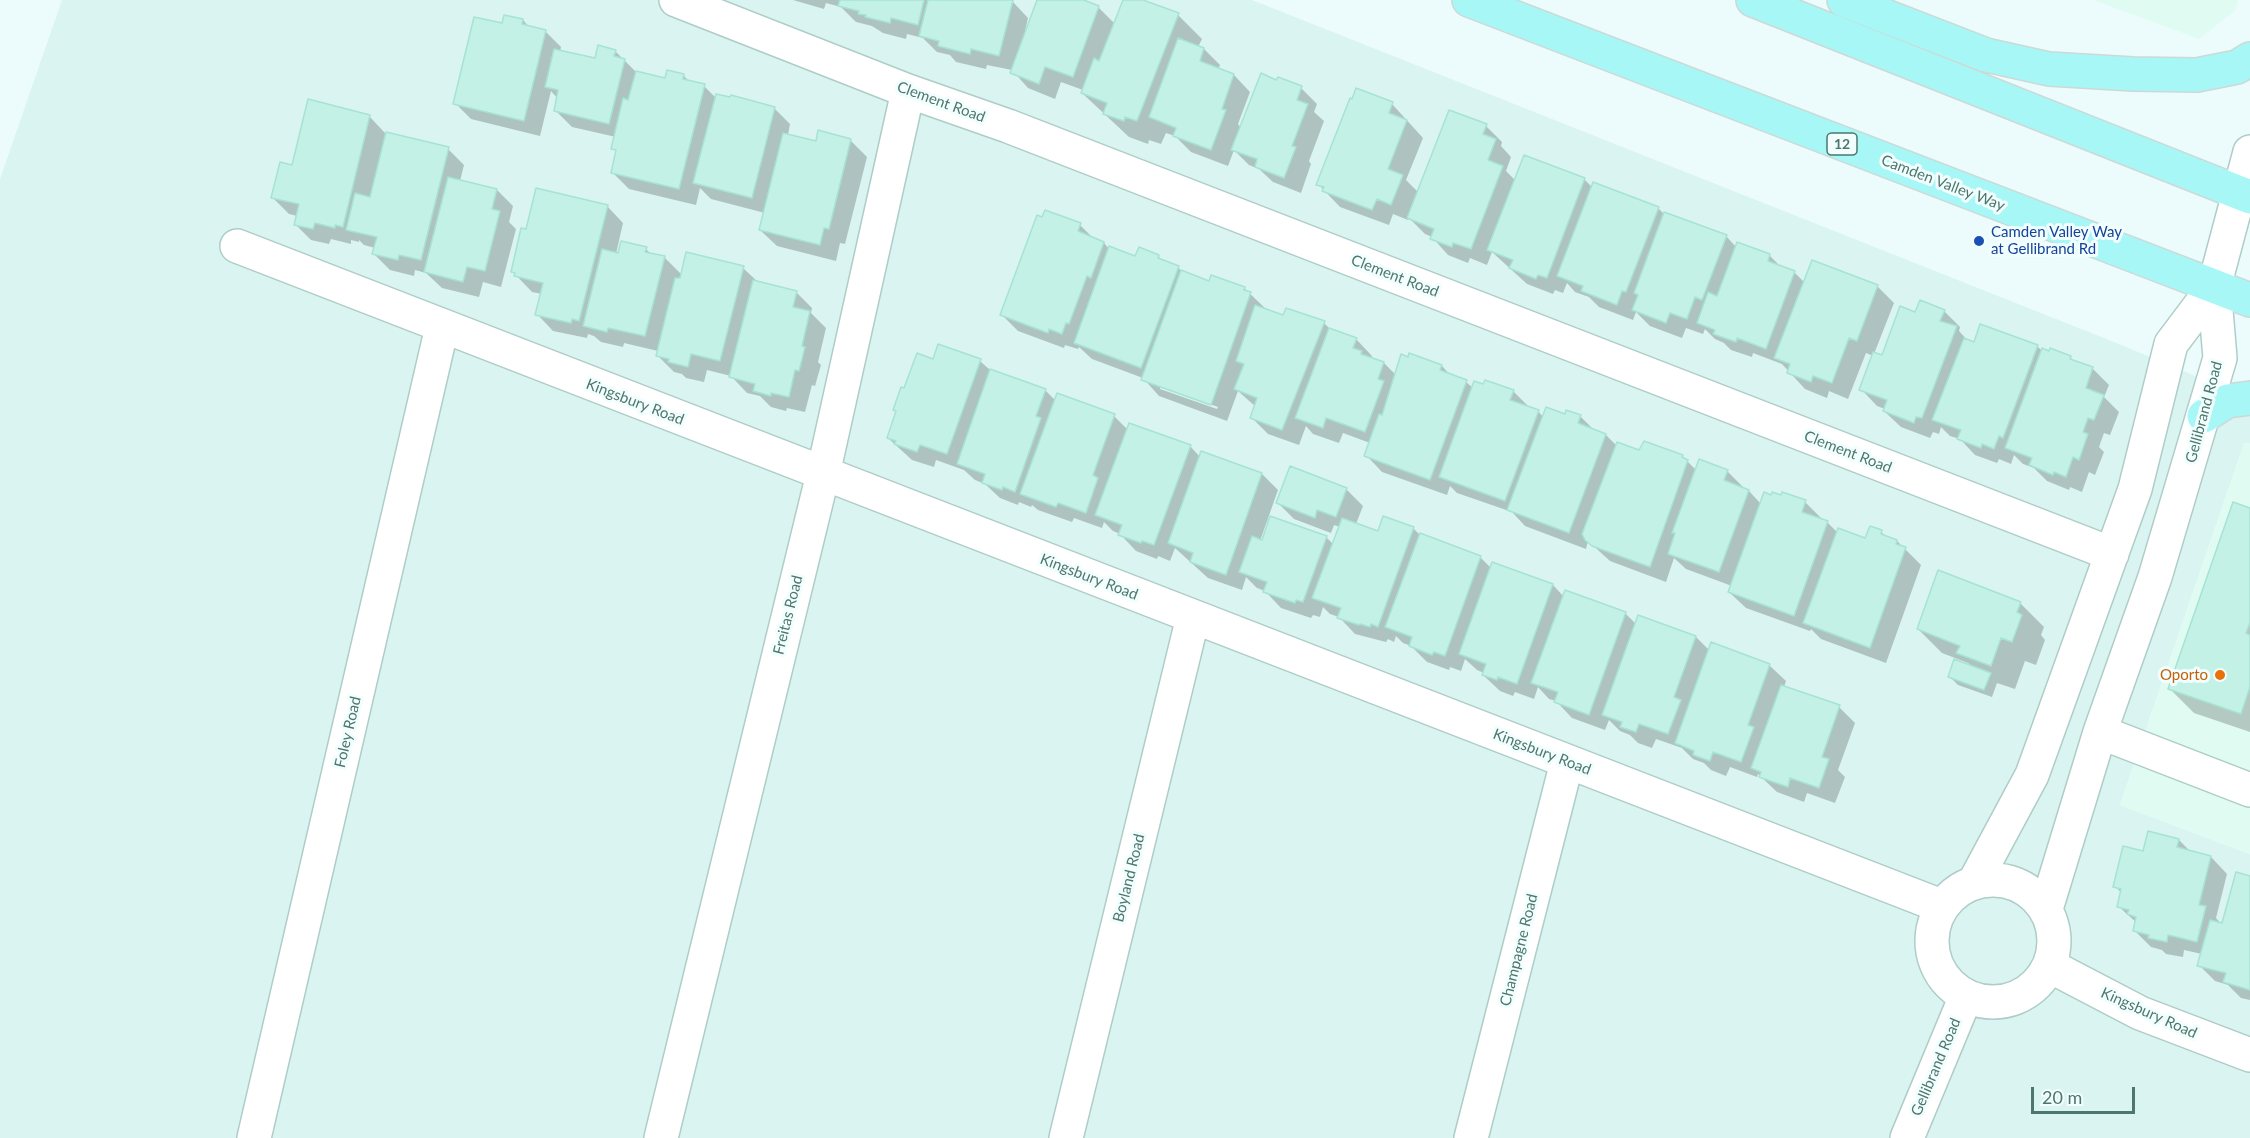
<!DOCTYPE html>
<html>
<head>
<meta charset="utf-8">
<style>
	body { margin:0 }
	#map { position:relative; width:2250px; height:1138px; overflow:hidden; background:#ecfcfc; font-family:Lato,sans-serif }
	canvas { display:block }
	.scale { position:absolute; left:2031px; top:1087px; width:104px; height:27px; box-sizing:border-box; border:3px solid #4e776c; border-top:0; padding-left:8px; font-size:18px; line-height:21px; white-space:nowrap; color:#4e776c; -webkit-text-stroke:4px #f2fefe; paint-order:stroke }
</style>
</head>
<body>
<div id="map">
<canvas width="2250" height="1138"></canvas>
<div class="scale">20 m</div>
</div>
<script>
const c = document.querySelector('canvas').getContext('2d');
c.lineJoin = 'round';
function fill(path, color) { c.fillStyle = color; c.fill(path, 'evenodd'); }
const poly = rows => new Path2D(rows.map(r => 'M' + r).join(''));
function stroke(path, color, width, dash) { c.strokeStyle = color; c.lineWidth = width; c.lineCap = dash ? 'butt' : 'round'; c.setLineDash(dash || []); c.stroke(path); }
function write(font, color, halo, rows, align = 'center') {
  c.font = font + ' Lato,sans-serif'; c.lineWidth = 6; c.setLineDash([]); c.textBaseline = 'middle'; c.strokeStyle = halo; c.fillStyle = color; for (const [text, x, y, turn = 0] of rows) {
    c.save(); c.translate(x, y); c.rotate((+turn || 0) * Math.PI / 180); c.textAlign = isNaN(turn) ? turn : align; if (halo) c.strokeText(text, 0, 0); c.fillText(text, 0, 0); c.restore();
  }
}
fill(poly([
	[62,0,1252,0,2119,344,2250,399,2250,443,2244,444,2120,805,2250,854,2250,1138,0,1138,0,179]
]), '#daf4f1');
fill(poly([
	[2093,0,2238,0,2236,10,2199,39],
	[2244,443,2250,443,2250,854,2120,805]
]), '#e0fcf2');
fill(poly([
	[793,0,1007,0,1012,1,1028,18,1025,31,1027,32,1039,0,1077,0,1098,7,1115,24,1124,0,1139,0,1178,15,1202,39,1198,47,1204,49,1220,65,1218,70,1234,75,1250,92,1238,124,1241,128,1277,82,1301,88,1317,104,1314,112,1324,121,1309,161,1311,164,1301,193,1273,182,1259,169,1249,165,1234,150,1228,166,1191,152,1175,136,1166,133,1161,144,1149,140,1148,144,1129,137,1082,93,1083,90,1061,82,1055,99,1028,88,1012,70,987,65,986,69,956,62,950,55,937,52,923,38,907,34,906,39,883,33,872,26,856,22,841,7,826,3,824,9],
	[523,20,529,27,545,31,561,47,560,52,597,60,615,51,637,73,666,80,683,75,690,82,704,86,716,98,774,108,790,124,788,135,817,142,850,140,867,157,845,244,840,243,836,261,777,246,760,230,765,213,711,199,700,188,696,205,629,189,612,172,617,152,613,148,616,137,572,127,555,110,558,99,551,91,540,136,471,119,455,103,503,25],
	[1392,104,1423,138,1406,180,1419,193,1486,126,1502,142,1501,146,1511,157,1506,171,1516,181,1584,179,1593,188,1658,208,1665,215,1726,236,1736,247,1769,255,1782,268,1794,272,1805,283,1813,262,1878,287,1894,303,1874,354,1883,357,1916,314,1944,311,1960,327,1959,331,1970,343,1975,344,1981,326,2038,347,2043,352,2070,357,2075,362,2093,369,2109,385,2104,397,2119,412,2110,435,2104,433,2099,447,2104,452,2095,475,2089,472,2082,492,2070,487,2069,490,2047,481,2034,468,2023,464,2014,455,2011,464,1999,459,1997,463,1975,455,1960,439,1950,436,1941,427,1939,434,1933,432,1930,438,1901,427,1884,411,1885,409,1877,406,1861,389,1873,356,1866,353,1848,399,1829,391,1827,398,1805,389,1782,364,1753,353,1752,357,1731,350,1724,343,1715,339,1705,329,1703,334,1686,328,1682,338,1650,326,1636,312,1633,320,1599,307,1589,297,1575,292,1567,283,1563,293,1555,290,1553,294,1527,284,1492,252,1487,265,1470,258,1468,263,1448,255,1432,237,1425,234,1409,218,1408,220,1393,214,1389,225,1340,207,1318,184],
	[369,116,385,133,448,149,464,165,460,181,497,190,513,206,509,222,516,229,501,287,483,282,479,297,442,288,426,273,415,270,414,276,390,270,374,254,375,248,364,245,359,240,359,242,351,240,351,244,331,239,329,244,311,240,295,224,297,216,289,214,272,197,293,167],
	[607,206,623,223,616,254,646,249,652,255,664,257,682,275,743,268,759,283,796,292,812,308,811,313,826,328,818,362,821,365,815,386,812,385,805,412,787,408,786,411,771,407,760,396,747,393,731,376,707,370,704,382,686,378,682,374,674,372,657,355,658,351,624,343,623,347,601,342,594,336,588,334,587,338,553,331,537,314,542,294,532,292,512,271],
	[1080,225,1095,240,1104,243,1109,249,1136,258,1158,256,1164,262,1178,267,1183,273,1210,283,1244,288,1267,310,1284,317,1324,323,1332,331,1356,339,1372,356,1371,359,1384,363,1396,375,1410,355,1442,366,1451,376,1466,382,1473,388,1513,391,1529,407,1538,411,1543,417,1580,416,1595,431,1606,435,1617,446,1640,452,1645,442,1682,456,1696,470,1727,471,1743,487,1743,489,1749,491,1761,504,1805,502,1821,518,1820,520,1827,522,1838,533,1866,540,1881,532,1888,538,1897,541,1921,565,1886,663,1821,639,1811,629,1810,631,1746,608,1729,592,1732,586,1686,569,1674,558,1666,582,1610,561,1588,541,1586,549,1525,526,1512,512,1457,493,1450,486,1447,495,1382,472,1366,455,1370,443,1343,433,1339,443,1313,434,1306,426,1299,445,1268,434,1252,418,1256,407,1238,391,1227,421,1159,396,1143,378,1092,359,1079,347,1078,349,1065,345,1064,348,1018,331,1002,315],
	[1160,386,1218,407,1217,409,1160,389],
	[934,361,980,361,990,370,1045,390,1056,401,1114,416,1128,430,1190,446,1200,457,1262,474,1278,490,1260,541,1326,537,1333,544,1340,527,1334,525,1331,533,1294,519,1278,503,1346,489,1363,506,1356,524,1379,533,1413,528,1420,535,1480,557,1491,568,1493,564,1553,585,1564,597,1625,613,1636,624,1639,617,1696,637,1710,651,1769,665,1786,681,1784,687,1839,707,1855,723,1838,770,1845,777,1835,803,1807,793,1804,802,1777,792,1758,774,1757,777,1730,767,1726,776,1711,770,1704,763,1693,759,1682,748,1656,739,1652,748,1638,743,1630,735,1620,731,1609,720,1605,730,1572,718,1556,701,1549,699,1538,687,1534,699,1515,692,1513,696,1500,691,1483,675,1484,673,1477,670,1465,659,1461,671,1450,667,1449,670,1427,662,1411,646,1403,643,1396,636,1394,642,1388,639,1386,642,1355,634,1339,617,1330,614,1323,607,1320,617,1313,615,1311,618,1281,608,1265,591,1257,588,1246,577,1242,590,1208,578,1175,548,1170,561,1158,556,1157,559,1136,551,1120,534,1113,531,1104,522,1102,528,1074,518,1072,522,1038,510,1032,505,1031,507,1019,502,1018,505,1000,498,985,484,975,480,964,470,936,460,934,467,912,460,888,438,905,390],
	[2250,510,2250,732,2194,713,2170,689],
	[2020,603,2044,627,2041,635,2045,640,2036,665,2025,661,2015,689,1997,683,1992,697,1958,685,1950,677,1973,668,1968,663,1942,653,1918,629],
	[2179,840,2191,852,2211,857,2227,874,2216,918,2223,926,2250,878,2250,1000,2241,998,2228,985,2215,981,2199,965,2202,954,2184,950,2183,957,2166,954,2162,950,2151,947,2135,931,2137,923,2118,906,2122,893,2114,886,2144,853]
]), '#0003');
const building = poly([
	[840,0,924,0,918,25,891,18,890,23,865,17,866,15,858,14,859,11,838,6,840,0],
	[928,0,1013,0,999,56,971,49,970,54,938,46,939,41,919,36,928,0],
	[1037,0,1084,0,1099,6,1073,77,1045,67,1039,84,1010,73,1037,0],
	[1123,0,1143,0,1179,13,1137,121,1125,117,1124,121,1103,114,1107,103,1081,93,1094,58,1099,61,1123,0],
	[504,15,523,19,522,24,546,30,524,121,453,104,474,17,502,23,504,15],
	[1178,38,1204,48,1200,61,1234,74,1222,109,1226,110,1211,150,1173,136,1176,128,1149,117,1178,38],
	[598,45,616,50,614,56,625,59,609,124,554,111,558,90,545,87,554,49,595,58,598,45],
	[667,70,684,74,683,79,705,84,679,189,611,173,616,150,611,149,623,98,628,100,636,71,665,78,667,70],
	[1261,73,1276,80,1278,77,1302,86,1297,100,1308,104,1292,146,1296,147,1284,178,1255,167,1257,159,1231,150,1261,73],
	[1356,88,1393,102,1389,113,1407,120,1388,169,1403,175,1391,205,1377,199,1372,210,1322,191,1324,187,1316,185,1350,98,1352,99,1356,88],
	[716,94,730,97,731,95,775,107,752,198,693,183,716,94],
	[308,99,370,115,343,227,335,225,335,228,315,223,313,229,294,225,299,204,271,198,280,162,292,165,308,99],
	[1449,110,1487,124,1483,134,1496,139,1488,160,1503,166,1471,249,1453,243,1452,247,1430,239,1434,229,1407,218,1449,110],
	[818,130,851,139,829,229,824,228,820,245,759,230,783,133,816,141,818,130],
	[386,132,449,147,421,260,399,255,398,260,372,254,377,237,346,230,355,193,370,197,386,132],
	[1524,155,1585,178,1547,278,1538,275,1536,279,1509,268,1513,260,1487,250,1524,155],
	[448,177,497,189,492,209,500,211,485,271,467,267,463,282,424,272,448,177],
	[1593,182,1659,207,1626,292,1622,291,1617,305,1581,291,1583,286,1557,276,1593,182],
	[536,188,608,205,579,321,572,319,571,323,535,315,543,283,514,276,515,273,511,272,521,228,526,229,536,188],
	[1045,210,1081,223,1078,231,1104,242,1091,278,1087,276,1069,324,1066,323,1062,334,1049,329,1048,333,1000,315,1037,215,1042,217,1045,210],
	[1664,212,1727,235,1702,300,1695,297,1687,319,1670,313,1666,323,1632,310,1638,295,1634,293,1664,212],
	[621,241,647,247,645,252,665,256,645,336,608,328,607,332,583,326,602,249,618,253,621,241],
	[1737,242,1770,254,1768,261,1795,271,1766,349,1737,338,1736,342,1713,334,1715,330,1697,323,1708,292,1717,296,1737,242],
	[1109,246,1135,256,1139,247,1159,255,1158,258,1179,266,1141,368,1074,343,1109,246],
	[686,252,744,266,720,361,691,354,688,367,668,362,669,359,656,356,675,278,680,278,686,252],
	[1812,260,1878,285,1857,341,1849,338,1832,383,1813,376,1811,382,1787,373,1790,364,1774,358,1812,260],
	[1181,270,1209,281,1211,275,1245,287,1244,290,1251,292,1211,405,1141,380,1181,270],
	[753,280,797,291,793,307,810,311,802,346,805,347,799,371,795,370,789,397,771,393,771,396,753,391,755,384,729,377,753,280],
	[1920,300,1945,310,1940,321,1957,326,1922,418,1916,417,1914,423,1883,411,1887,400,1859,390,1873,352,1882,355,1900,306,1915,312,1920,300],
	[1255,305,1283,315,1286,308,1325,321,1282,430,1250,418,1257,398,1234,389,1244,364,1236,361,1255,305],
	[1980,324,2038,345,2003,438,1999,436,1994,449,1982,444,1981,448,1957,439,1961,430,1932,420,1964,338,1974,342,1980,324],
	[1329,328,1357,338,1353,348,1362,351,1361,354,1384,362,1378,379,1384,381,1365,432,1326,418,1323,428,1295,418,1329,328],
	[938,344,981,359,947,454,920,445,917,452,894,444,896,441,887,438,896,411,893,410,901,387,904,388,917,353,933,359,938,344],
	[2042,348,2049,351,2050,348,2071,356,2070,359,2093,367,2086,388,2104,395,2094,420,2088,418,2083,432,2088,434,2079,460,2073,457,2066,477,2054,472,2053,475,2029,465,2032,458,2005,448,2042,348],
	[1409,353,1442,365,1440,370,1467,380,1430,480,1364,456,1379,414,1382,415,1401,354,1408,357,1409,353],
	[990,369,1046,389,1036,416,1041,418,1015,492,1003,487,1002,490,982,483,985,474,957,464,990,369],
	[1485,380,1514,390,1510,400,1539,410,1505,501,1439,477,1474,381,1483,384,1485,380],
	[1057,393,1115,414,1093,475,1098,478,1086,513,1058,503,1056,507,1020,494,1057,393],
	[1546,407,1565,414,1566,410,1581,415,1578,423,1606,434,1569,533,1507,510,1546,407],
	[1129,423,1191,445,1154,545,1142,541,1141,543,1118,535,1122,525,1095,515,1129,423],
	[1644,441,1683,455,1682,457,1688,460,1650,567,1592,546,1585,540,1582,534,1617,442,1639,450,1644,441],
	[1201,451,1262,473,1226,575,1190,562,1193,553,1168,543,1201,451],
	[1699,459,1728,470,1724,480,1749,490,1719,572,1668,554,1675,533,1672,533,1699,459],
	[1290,466,1347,488,1336,517,1317,510,1315,518,1276,503,1290,466],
	[1764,492,1771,495,1772,492,1781,495,1782,492,1806,500,1802,512,1828,521,1794,616,1728,592,1764,492],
	[2233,502,2250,508,2250,623,2246,633,2250,635,2250,687,2241,714,2168,689,2233,502],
	[1270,516,1327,536,1303,602,1296,600,1295,603,1263,592,1267,582,1239,572,1252,536,1262,540,1270,516],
	[1383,516,1414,527,1378,627,1371,624,1370,627,1360,624,1359,625,1337,618,1341,608,1312,598,1342,518,1378,531,1383,516],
	[1870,526,1882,530,1881,534,1897,540,1896,544,1906,547,1870,648,1803,623,1838,528,1865,538,1870,526],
	[1420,533,1481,556,1445,656,1434,652,1432,655,1409,646,1412,637,1385,627,1420,533],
	[1492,562,1553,584,1517,684,1498,677,1497,680,1482,675,1486,664,1459,654,1492,562],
	[1938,570,2021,602,2017,612,2022,615,2012,642,2001,638,1991,666,1956,653,1960,646,1917,629,1938,570],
	[1565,590,1626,612,1589,715,1554,702,1558,692,1531,683,1565,590],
	[1638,615,1696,636,1674,697,1681,700,1668,734,1639,724,1636,732,1620,727,1622,722,1602,715,1638,615],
	[1711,642,1770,664,1748,725,1754,727,1741,762,1713,752,1710,761,1693,755,1694,751,1675,743,1711,642],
	[1954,659,1991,673,1984,690,1948,677,1954,659],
	[1781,685,1840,705,1822,757,1829,759,1819,788,1790,778,1788,787,1759,777,1761,772,1751,768,1781,685],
	[2148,831,2179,839,2177,847,2211,856,2199,905,2206,906,2197,942,2168,935,2167,942,2148,938,2149,935,2133,931,2136,917,2127,914,2129,910,2117,907,2121,889,2113,887,2123,846,2143,851,2148,831],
	[2236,872,2250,876,2250,990,2223,982,2226,973,2197,966,2210,920,2222,923,2236,872]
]);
fill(building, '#c4f1e6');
stroke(building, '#a5e3d3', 1.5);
const minor = poly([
	[676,0,908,91,1008,126,2112,554],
	[237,246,1941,906],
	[2100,732,2250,790],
	'1932 941a61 61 0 1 1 122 0a61 61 0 1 1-122 0Z',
	[1975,881,2032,775,2135,489,2171,344,2214,287],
	[2046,909,2100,732,2155,577,2220,358,2214,287,2250,152],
	[2050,966,2140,1013,2250,1055],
	[254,1138,442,327],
	[661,1138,823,474,908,91],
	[1066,1138,1193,617],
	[1471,1138,1567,762],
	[1907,1138,1966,996]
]);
const major = poly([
	[1469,0,2250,300],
	[1753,0,2250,197],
	[1844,0,1986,55,2049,69,2133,74,2197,75,2237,67,2250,59],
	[2204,416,2227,401,2250,398]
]);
stroke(minor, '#aecdc6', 36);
stroke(major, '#cdd9d6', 36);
stroke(minor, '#fff', 33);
stroke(major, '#a7f7f6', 33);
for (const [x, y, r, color] of [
	[1979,241,6,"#1a4fb4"],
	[2220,675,6,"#e8710a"]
]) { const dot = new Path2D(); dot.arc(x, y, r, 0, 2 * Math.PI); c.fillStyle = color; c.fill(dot); stroke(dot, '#f2fefe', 2); }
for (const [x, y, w] of [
	[1842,144,30]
]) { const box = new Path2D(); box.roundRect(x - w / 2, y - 11, w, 22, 4.5); c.fillStyle = '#f2fefe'; c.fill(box); stroke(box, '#4e776c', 1.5); }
write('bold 14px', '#4e776c', null, [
	["12",1842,144]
]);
write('15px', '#4e776c', '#f2fefe', [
	["Clement Road",941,102,20],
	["Camden Valley Way",1943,183,21],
	["Clement Road",1395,276,21],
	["Kingsbury Road",635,402,21],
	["Gellibrand Road",2204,412,-75],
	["Clement Road",1848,452,21],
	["Kingsbury Road",1089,577,21],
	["Freitas Road",788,615,-76],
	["Foley Road",348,732,-77],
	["Kingsbury Road",1542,752,21],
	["Boyland Road",1129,878,-76],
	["Champagne Road",1519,950,-76],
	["Kingsbury Road",2149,1013,24],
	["Gellibrand Road",1936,1067,-67]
]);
write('15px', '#164399', '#f2fefe', [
	["Camden Valley Way",1991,232],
	["at Gellibrand Rd",1991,249]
], 'left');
write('15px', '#c56008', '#f2fefe', [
	["Oporto",2208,675]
], 'right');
</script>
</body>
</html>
